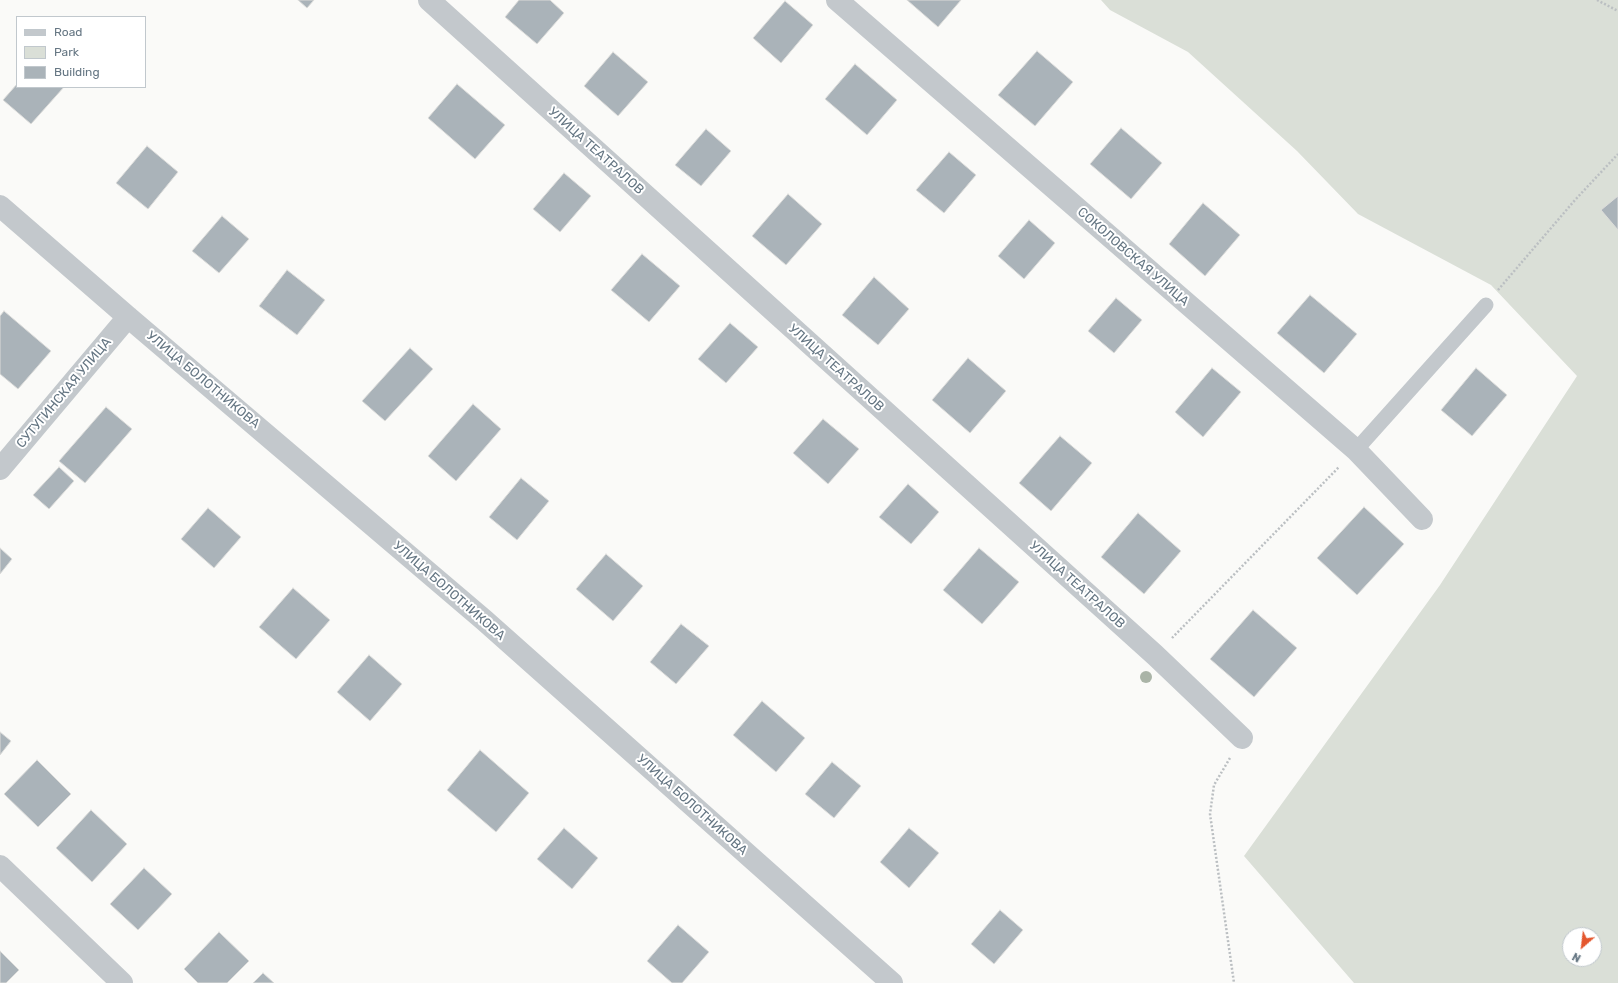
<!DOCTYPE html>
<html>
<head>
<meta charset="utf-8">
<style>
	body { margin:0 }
	#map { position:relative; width:1618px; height:983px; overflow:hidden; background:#fafaf8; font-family:Rubik,sans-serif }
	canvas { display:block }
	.legend { position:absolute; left:16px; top:16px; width:130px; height:72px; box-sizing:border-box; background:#fff; border:1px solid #c1c8cd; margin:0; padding:5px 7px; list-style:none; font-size:12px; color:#657683 }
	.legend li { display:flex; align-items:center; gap:8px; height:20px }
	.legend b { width:20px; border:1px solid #c1c8cd }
	.north { position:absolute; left:1562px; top:927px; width:40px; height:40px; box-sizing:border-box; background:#fff; border:1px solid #c1c8cd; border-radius:50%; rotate:208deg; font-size:11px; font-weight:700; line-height:16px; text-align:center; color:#657683 }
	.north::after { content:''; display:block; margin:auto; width:14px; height:18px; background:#e4572e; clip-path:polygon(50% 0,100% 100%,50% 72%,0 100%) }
</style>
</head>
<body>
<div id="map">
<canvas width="1618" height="983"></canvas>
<ul class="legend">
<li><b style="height:5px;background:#c3c8cc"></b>Road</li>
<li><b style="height:11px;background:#dadfd7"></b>Park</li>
<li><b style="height:11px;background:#aab3b9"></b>Building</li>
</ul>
<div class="north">N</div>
</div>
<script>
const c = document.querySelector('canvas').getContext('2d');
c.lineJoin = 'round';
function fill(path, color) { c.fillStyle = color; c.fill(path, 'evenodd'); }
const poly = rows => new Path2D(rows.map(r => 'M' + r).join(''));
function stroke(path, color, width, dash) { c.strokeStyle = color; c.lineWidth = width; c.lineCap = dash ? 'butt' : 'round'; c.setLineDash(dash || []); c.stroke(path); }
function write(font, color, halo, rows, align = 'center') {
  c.font = font + ' Rubik,sans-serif'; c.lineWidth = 4; c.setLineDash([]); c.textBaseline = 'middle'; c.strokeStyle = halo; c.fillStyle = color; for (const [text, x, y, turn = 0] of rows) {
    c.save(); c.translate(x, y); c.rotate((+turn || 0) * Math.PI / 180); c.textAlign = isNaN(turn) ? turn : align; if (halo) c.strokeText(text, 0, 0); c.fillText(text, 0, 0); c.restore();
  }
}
fill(poly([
	[1101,0,1618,0,1618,983,1354,983,1244,856,1440,585,1577,376,1491,285,1358,214,1297,151,1188,52,1110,10],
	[1570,935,1594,935,1594,959,1570,959]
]), '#dadfd7');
const building = poly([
	[298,0,314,0,307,8,298,0],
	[519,0,550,0,564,13,537,44,505,17,519,0],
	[907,0,961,0,938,27,907,0],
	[785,1,813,25,781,63,753,38,785,1],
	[1037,51,1073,82,1035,126,998,95,1037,51],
	[613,52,648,82,618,116,584,86,613,52],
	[855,64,897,100,867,135,825,99,855,64],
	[17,84,17,87,64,87,31,124,3,100,17,84],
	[457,84,505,125,475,159,428,118,457,84],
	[1121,128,1162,163,1131,199,1090,164,1121,128],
	[706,129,731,151,701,186,675,165,706,129],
	[147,146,178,172,148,209,116,183,147,146],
	[949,152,976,175,944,213,916,190,949,152],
	[564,173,591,196,560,232,533,209,564,173],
	[788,194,822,224,786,265,752,236,788,194],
	[1618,196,1618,230,1601,210,1618,196],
	[1203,203,1240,235,1205,276,1169,244,1203,203],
	[222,216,249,239,219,273,192,251,222,216],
	[1029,220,1055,243,1024,279,998,256,1029,220],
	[642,254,680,286,649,322,611,290,642,254],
	[287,270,325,300,297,335,259,306,287,270],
	[874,277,909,309,878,345,842,315,874,277],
	[1310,295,1357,334,1324,373,1277,333,1310,295],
	[1116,298,1142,320,1114,353,1088,331,1116,298],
	[4,311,51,351,18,389,0,374,0,316,4,311],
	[730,323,758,347,726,383,698,359,730,323],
	[410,348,433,369,385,421,362,401,410,348],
	[968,358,1006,391,970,433,932,400,968,358],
	[1212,368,1241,392,1203,437,1175,412,1212,368],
	[1476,368,1507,395,1472,436,1441,410,1476,368],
	[473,404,501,429,456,481,428,456,473,404],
	[106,407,132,429,85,483,59,461,106,407],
	[823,419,859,449,828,484,793,453,823,419],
	[1060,436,1092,463,1051,511,1019,483,1060,436],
	[59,467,74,481,49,509,33,495,59,467],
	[521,478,549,501,517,540,489,517,521,478],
	[908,484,939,512,911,544,879,517,908,484],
	[1364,507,1404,544,1357,595,1317,558,1364,507],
	[208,508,241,537,214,568,181,539,208,508],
	[1138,513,1181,551,1144,594,1101,557,1138,513],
	[0,548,12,559,0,574,0,548],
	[979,548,1019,582,982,624,943,590,979,548],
	[606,554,643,586,613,621,576,589,606,554],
	[293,588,330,620,296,659,259,627,293,588],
	[1253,610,1297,648,1254,697,1210,659,1253,610],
	[681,624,709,646,676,684,650,662,681,624],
	[369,655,402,684,370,721,337,692,369,655],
	[762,701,805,738,776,772,733,735,762,701],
	[0,732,11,741,0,755,0,732],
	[480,750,529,793,496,832,447,790,480,750],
	[37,760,71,794,38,827,4,794,37,760],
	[832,762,861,786,834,818,805,794,832,762],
	[91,810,127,844,92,882,56,848,91,810],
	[564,828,598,858,572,889,537,859,564,828],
	[909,828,939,853,909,888,880,862,909,828],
	[144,868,172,894,138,930,110,904,144,868],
	[1000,910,1023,930,994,964,971,944,1000,910],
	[678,925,709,952,682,983,672,983,647,961,678,925],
	[219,932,249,961,227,983,198,983,184,969,219,932],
	[0,951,19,970,6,983,0,983,0,951],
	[263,973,274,983,253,983,263,973]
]);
fill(building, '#aab3b9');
stroke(building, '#dcdcda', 1);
stroke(poly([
	[1597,0,1618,11],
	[1498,290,1575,200,1618,154],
	[1172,638,1339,467],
	[1230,758,1214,785,1210,814,1234,983]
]), '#bbbfc2', 2.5, [2, 2]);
stroke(poly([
	[1356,450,1486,305]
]), '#c3c8cc', 15);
stroke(poly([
	[429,0,1155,655,1242,738],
	[837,0,1356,450,1422,519],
	[0,206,128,317,484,620,892,983],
	[0,469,128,317],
	[0,866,122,983]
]), '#c3c8cc', 22);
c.fillStyle = '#aab4a7';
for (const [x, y] of [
	[1146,677]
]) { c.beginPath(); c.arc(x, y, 6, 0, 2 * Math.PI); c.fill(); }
write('13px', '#657683', '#fff', [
	["УЛИЦА ТЕАТРАЛОВ",596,151,42],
	["СОКОЛОВСКАЯ УЛИЦА",1133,257,41],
	["УЛИЦА ТЕАТРАЛОВ",836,368,42],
	["УЛИЦА БОЛОТНИКОВА",203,380,40],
	["СУТУГИНСКАЯ УЛИЦА",64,393,-50],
	["УЛИЦА ТЕАТРАЛОВ",1077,585,42],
	["УЛИЦА БОЛОТНИКОВА",449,591,41],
	["УЛИЦА БОЛОТНИКОВА",692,805,42]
]);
</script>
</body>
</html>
